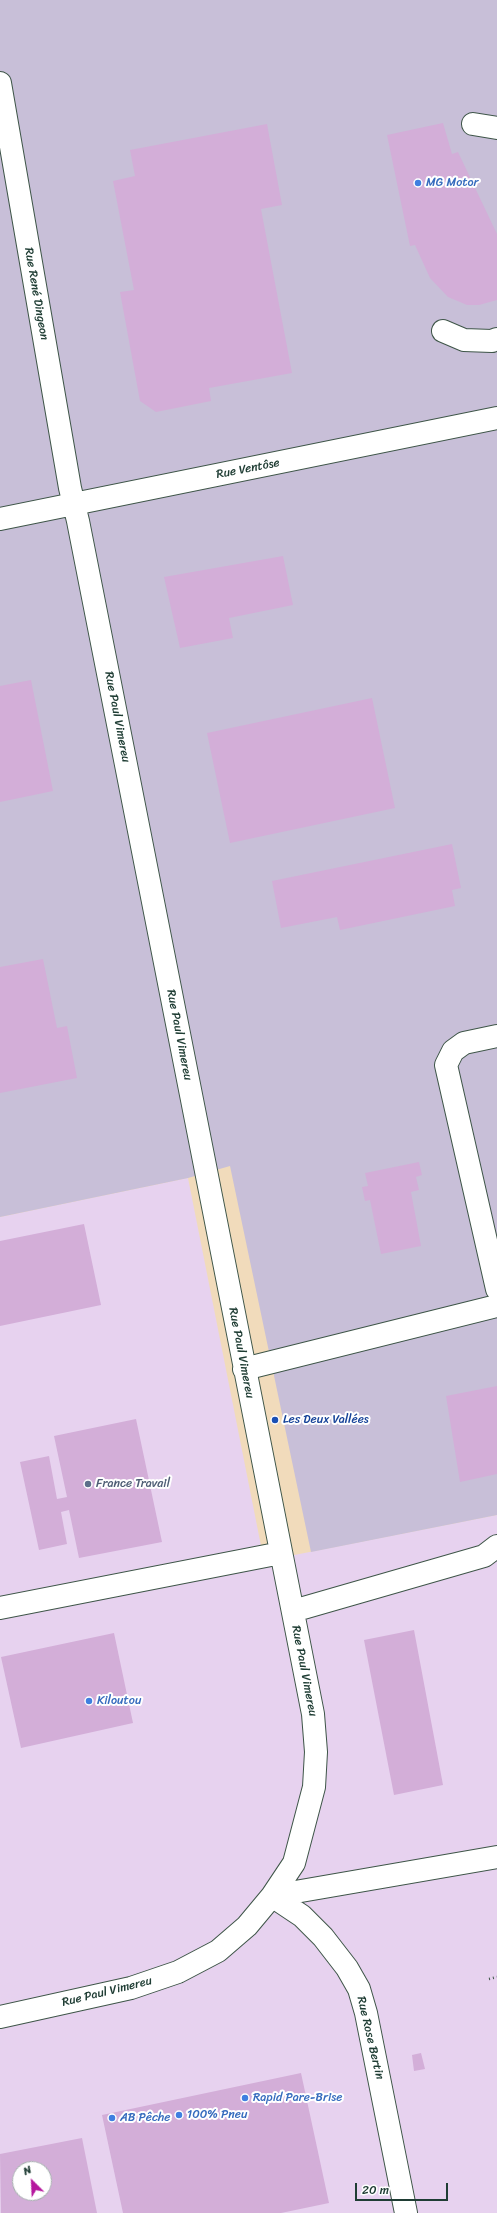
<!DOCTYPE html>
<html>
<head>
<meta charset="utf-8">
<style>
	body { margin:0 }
	#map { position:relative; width:497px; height:2213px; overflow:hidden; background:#f1dbbb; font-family:Sriracha,sans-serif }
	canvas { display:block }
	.north { position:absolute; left:12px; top:2161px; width:40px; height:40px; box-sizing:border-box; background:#fff; border:1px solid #a5b1ae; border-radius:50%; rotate:336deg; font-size:11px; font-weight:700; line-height:16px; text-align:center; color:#1f3d34 }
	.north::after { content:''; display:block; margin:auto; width:14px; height:18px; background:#b5179e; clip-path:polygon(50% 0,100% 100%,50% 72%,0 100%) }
	.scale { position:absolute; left:355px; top:2183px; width:93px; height:18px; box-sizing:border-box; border:2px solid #1f3d34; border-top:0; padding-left:5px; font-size:12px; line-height:14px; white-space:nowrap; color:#1f3d34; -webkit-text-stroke:3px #fff; paint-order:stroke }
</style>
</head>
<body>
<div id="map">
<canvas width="497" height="2213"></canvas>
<div class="north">N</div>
<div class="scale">20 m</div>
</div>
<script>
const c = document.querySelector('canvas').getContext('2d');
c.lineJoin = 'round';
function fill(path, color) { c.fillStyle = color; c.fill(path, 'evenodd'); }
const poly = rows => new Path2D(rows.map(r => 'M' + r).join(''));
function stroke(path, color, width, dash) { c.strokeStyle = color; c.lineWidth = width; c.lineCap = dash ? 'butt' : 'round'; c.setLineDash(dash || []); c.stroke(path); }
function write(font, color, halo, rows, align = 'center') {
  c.font = font + ' Sriracha,sans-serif'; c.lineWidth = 4; c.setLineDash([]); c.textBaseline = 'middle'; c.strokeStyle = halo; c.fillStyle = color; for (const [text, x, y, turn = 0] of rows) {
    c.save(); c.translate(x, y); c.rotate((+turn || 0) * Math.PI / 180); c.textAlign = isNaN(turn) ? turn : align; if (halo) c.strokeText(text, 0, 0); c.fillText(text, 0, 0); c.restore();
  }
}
fill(poly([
	[188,1178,264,1561,497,1515,497,2213,0,2213,0,1217],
	[20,2169,44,2169,44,2193,20,2193]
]), '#e7d2ef');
fill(poly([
	[0,0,497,0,497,1515,311,1552,230,1166,188,1178,0,1217]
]), '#c8bfd8');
fill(poly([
	[443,123,452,154,458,152,497,234,497,300,479,305,467,305,448,297,430,278,415,245,410,246,387,135],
	[267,124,282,205,261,209,292,373,209,388,211,401,156,412,140,401,120,292,134,290,113,181,135,176,130,150],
	[283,556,293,605,229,618,233,638,180,648,164,577],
	[31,680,53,791,0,802,0,686],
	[372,698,395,808,230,843,207,733],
	[452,844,461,888,452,890,455,906,340,930,337,917,281,928,272,881],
	[43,959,57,1028,67,1026,77,1078,0,1093,0,967],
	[419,1162,422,1175,416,1177,419,1190,411,1192,421,1246,381,1254,370,1200,365,1201,362,1187,368,1186,365,1173],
	[84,1224,101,1305,0,1326,0,1241],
	[497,1386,497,1474,460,1482,446,1396],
	[136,1419,162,1542,79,1558,69,1510,61,1512,67,1544,39,1550,20,1462,49,1456,57,1499,67,1497,54,1436],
	[414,1630,443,1785,394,1795,364,1640],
	[114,1633,133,1723,21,1748,1,1657],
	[421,2053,425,2069,414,2071,412,2055],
	[301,2073,329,2203,281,2213,123,2213,102,2115],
	[82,2138,97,2213,1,2213,0,2154],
	[20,2169,44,2169,44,2193,20,2193]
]), '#d3aed8');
const minor = poly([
	[0,83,70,488,78,521,313,1714,316,1752,314,1787,294,1863,272,1896,247,1926,218,1951,178,1972,131,1988,0,2017],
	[473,124,497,128],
	[443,331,464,340,492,341,497,339],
	[0,519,497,418],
	[497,1036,464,1043,453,1051,446,1065,497,1289],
	[244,1369,497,1306],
	[0,1608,281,1553],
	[293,1611,484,1556,497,1546],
	[272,1896,302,1916,323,1937,347,1968,359,1989,366,2013,406,2213],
	[272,1896,497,1857]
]);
stroke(minor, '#3e5548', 24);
stroke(poly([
	[489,1979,497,1977]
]), '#3e5548', 2.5, [1, 3]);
stroke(minor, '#fff', 22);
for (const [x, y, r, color] of [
	[418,183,4,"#3f7fe0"],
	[275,1420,4,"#1a4fb4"],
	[88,1484,4,"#5c6f8a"],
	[89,1701,4,"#3f7fe0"],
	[245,2098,4,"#3f7fe0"],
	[179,2115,4,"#3f7fe0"],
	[112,2118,4,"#3f7fe0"]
]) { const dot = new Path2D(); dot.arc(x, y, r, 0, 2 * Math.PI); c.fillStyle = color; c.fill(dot); stroke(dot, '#fff', 1.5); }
write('12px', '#366cbe', '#fff', [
	["MG Motor",426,183],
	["Kiloutou",97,1701],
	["Rapid Pare-Brise",253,2098],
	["100% Pneu",187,2115],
	["AB Pêche",120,2118]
], 'left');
write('12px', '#1f3d34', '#fff', [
	["Rue René Dingeon",36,294,80],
	["Rue Ventôse",248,469,-11],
	["Rue Paul Vimereu",117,717,79],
	["Rue Paul Vimereu",179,1035,79],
	["Rue Paul Vimereu",241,1353,79],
	["Rue Paul Vimereu",304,1671,79],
	["Rue Paul Vimereu",107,1992,-14],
	["Rue Rose Bertin",370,2038,77]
]);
write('12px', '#164399', '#fff', [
	["Les Deux Vallées",283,1420]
], 'left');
write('12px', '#4e5e75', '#fff', [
	["France Travail",96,1484]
], 'left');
</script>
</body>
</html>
